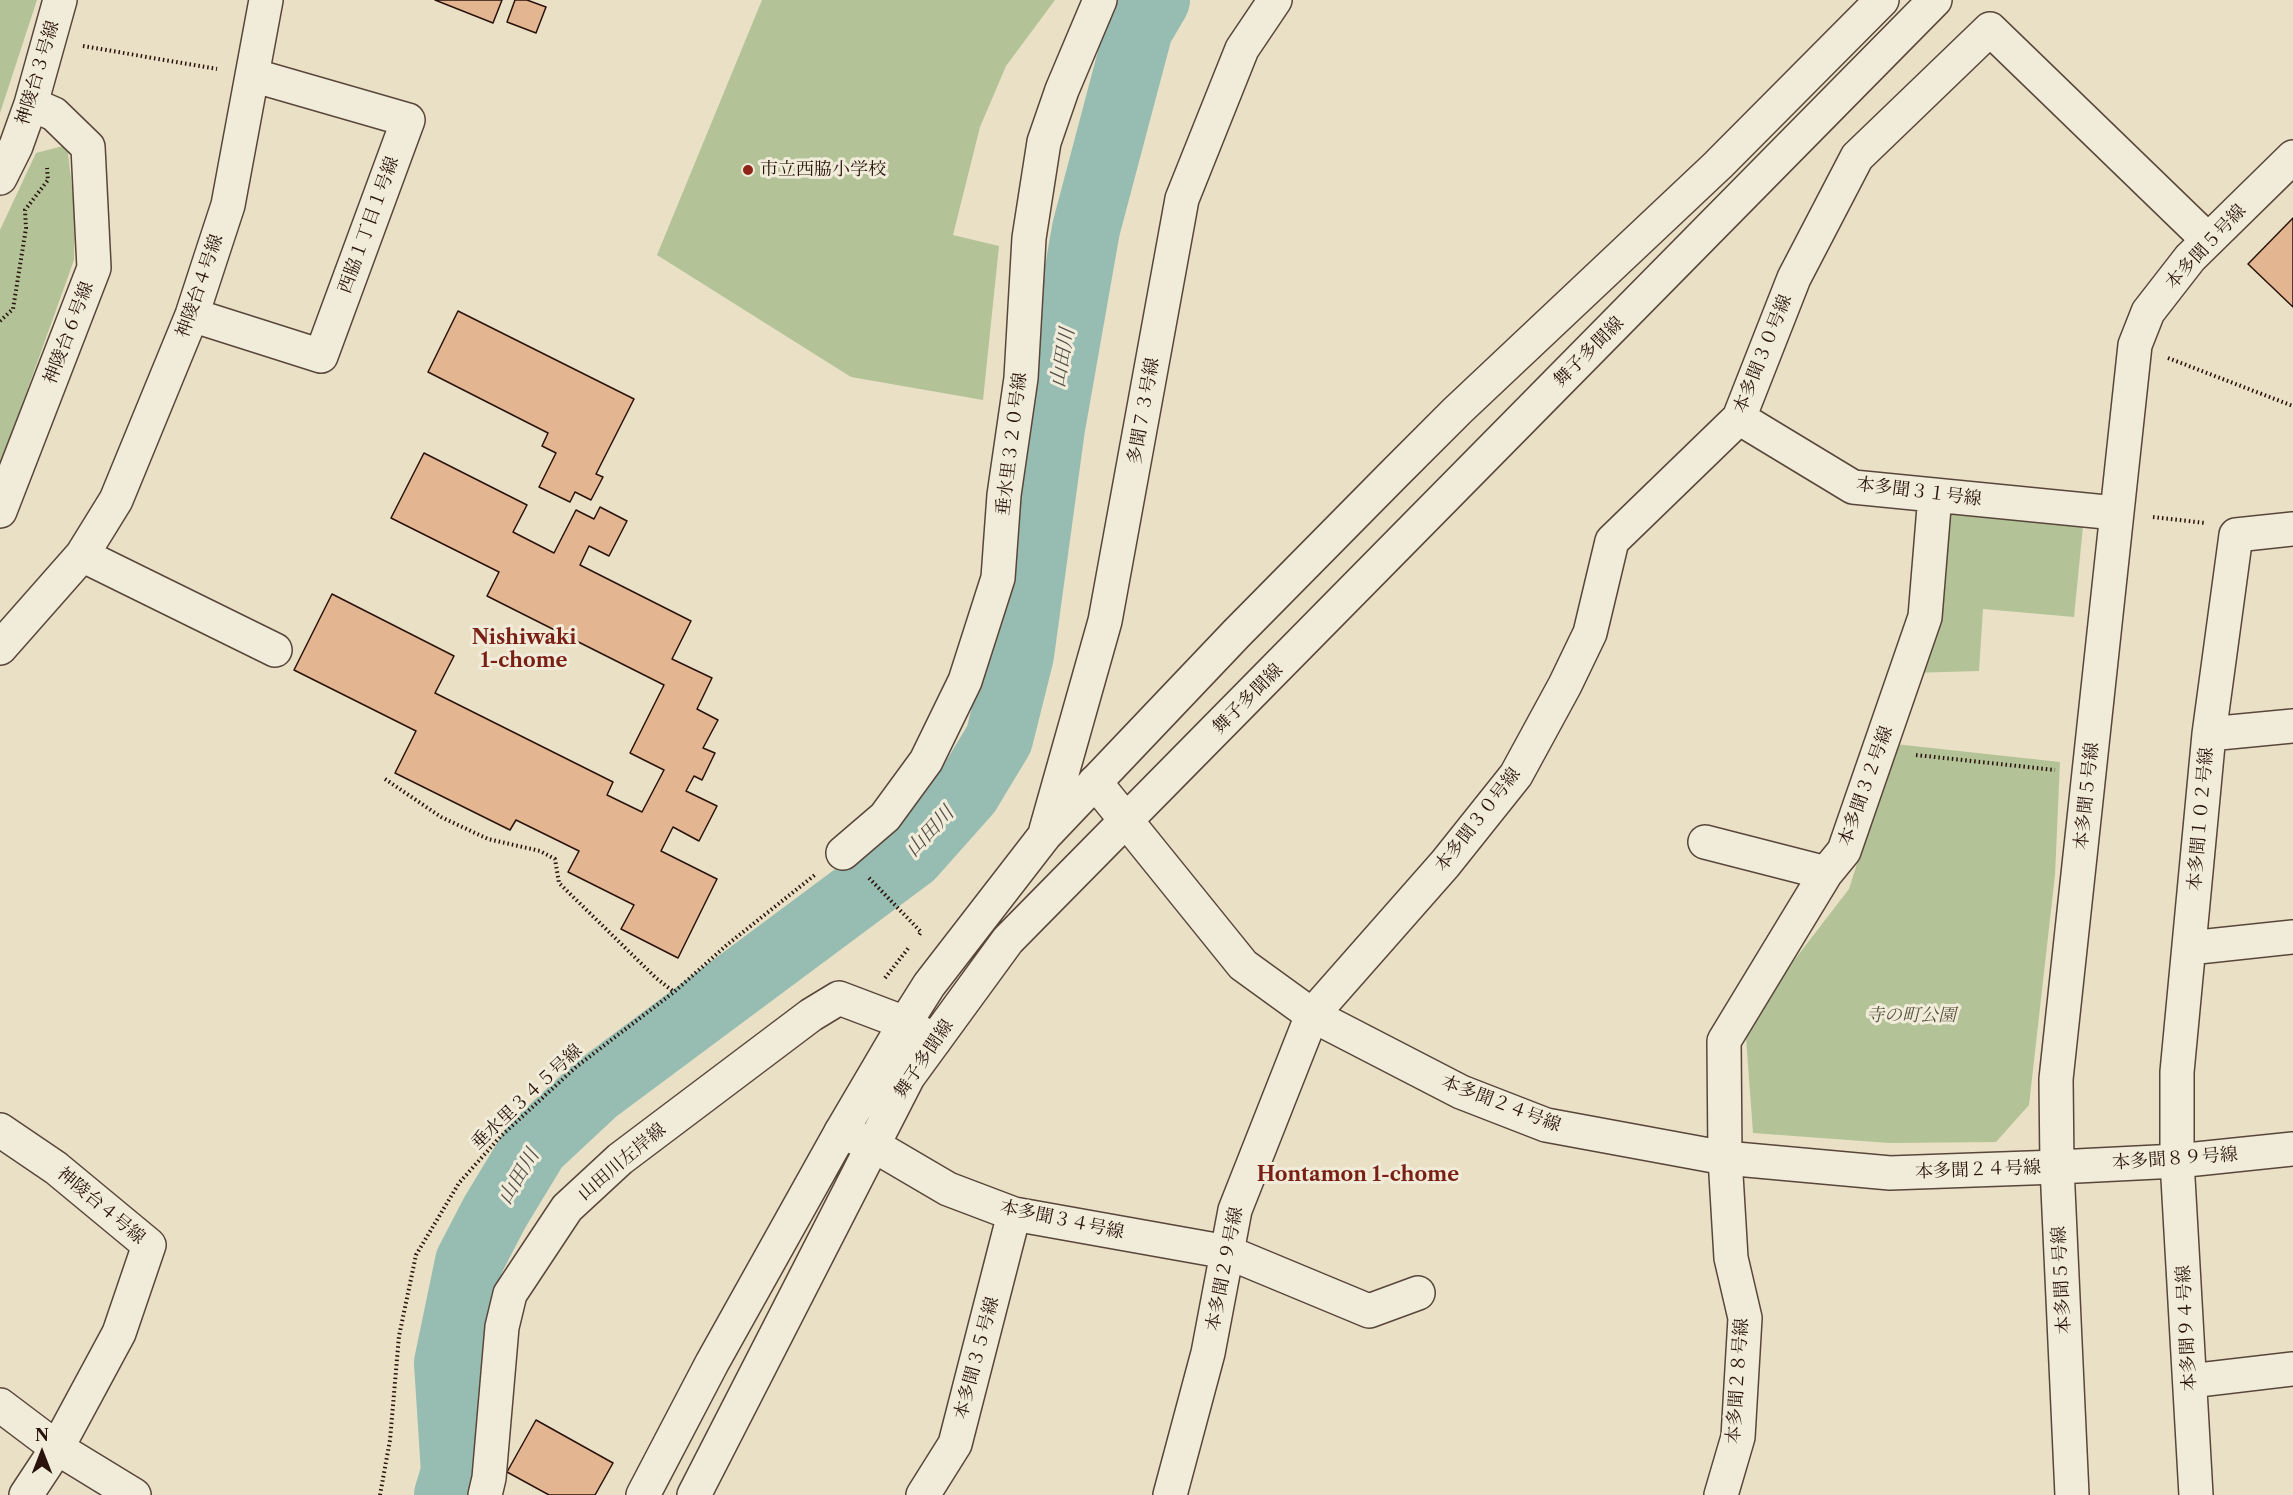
<!DOCTYPE html>
<html>
<head>
<meta charset="utf-8">
<style>
	body { margin:0 }
	#map { position:relative; width:2293px; height:1495px; overflow:hidden; background:#e9e0c5; font-family:"Libre Caslon Text",serif }
	canvas { display:block }
	.north { position:absolute; left:12px; top:1423px; width:60px; height:60px; -webkit-text-stroke:4px #f1ebd9; paint-order:stroke; rotate:0deg; font-size:16px; font-weight:700; line-height:24px; text-align:center; color:#29130c }
	.north::after { content:''; display:block; margin:auto; width:21px; height:27px; background:#29130c; clip-path:polygon(50% 0,100% 100%,50% 72%,0 100%) }
</style>
</head>
<body>
<div id="map">
<canvas width="2293" height="1495"></canvas>
<div class="north">N</div>
</div>
<script>
const c = document.querySelector('canvas').getContext('2d');
c.lineJoin = 'round';
function fill(path, color) { c.fillStyle = color; c.fill(path, 'evenodd'); }
const poly = rows => new Path2D(rows.map(r => 'M' + r).join(''));
function stroke(path, color, width, dash) { c.strokeStyle = color; c.lineWidth = width; c.lineCap = dash ? 'butt' : 'round'; c.setLineDash(dash || []); c.stroke(path); }
function write(font, color, halo, rows, align = 'center') {
  c.font = font + ' "Libre Caslon Text","Noto Serif JP",serif'; c.lineWidth = 6; c.setLineDash([]); c.textBaseline = 'middle'; c.strokeStyle = halo; c.fillStyle = color; for (const [text, x, y, turn = 0] of rows) {
    c.save(); c.translate(x, y); c.rotate((+turn || 0) * Math.PI / 180); c.textAlign = isNaN(turn) ? turn : align; if (halo) c.strokeText(text, 0, 0); c.fillText(text, 0, 0); c.restore();
  }
}
fill(poly([
	[0,0,37,0,0,113],
	[762,0,1055,0,1006,66,980,127,953,235,999,246,983,400,851,377,657,255],
	[67,145,75,213,74,260,0,466,0,230,36,153],
	[1952,504,2083,526,2074,617,1983,609,1979,671,1911,673,1941,515],
	[1895,744,2060,762,2055,875,2029,1105,1996,1142,1889,1143,1753,1133,1745,1024,1849,889]
]), '#b3c397');
stroke(poly([
	[448,1495,455,1472,448,1363,469,1262,495,1212,535,1146,595,1090,911,855,967,792,999,739,1020,655,1051,428,1086,229,1139,29,1156,0]
]), '#97bdb3', 68);
const building = poly([
	[435,0,502,0,493,23,435,0],
	[515,0,527,0,546,7,536,33,507,22,515,0],
	[2293,218,2293,307,2248,264,2293,218],
	[458,311,634,399,596,474,603,477,591,500,575,492,570,502,539,487,556,453,542,446,548,433,428,372,458,311],
	[424,453,527,505,513,532,554,553,576,510,594,519,600,507,627,521,609,556,589,546,580,565,691,621,672,659,712,678,697,709,718,720,703,748,715,753,702,780,694,776,686,791,717,806,699,841,673,827,661,851,717,879,678,958,621,929,634,905,568,872,579,851,516,820,510,830,395,773,416,731,294,670,332,594,454,656,435,693,613,782,607,795,642,812,664,770,630,753,664,685,487,596,499,572,391,518,424,453],
	[536,1420,613,1463,595,1495,549,1495,507,1472,536,1420]
]);
fill(building, '#e4b591');
stroke(building, '#29130c', 1.5);
const minor = poly([
	[0,178,16,146,31,104,60,0],
	[192,315,321,356,408,120,252,75],
	[1739,418,1853,487,2116,513],
	[0,511,94,268,88,147,54,114,31,104],
	[82,555,275,650],
	[0,648,82,555,116,500,192,315,228,205,266,0],
	[2209,734,2293,726],
	[1095,782,1243,965,1312,1015,1461,1092,1546,1125,1725,1158,1890,1173,2057,1167],
	[1705,842,1826,873],
	[843,853,885,817,926,761,965,681,998,578,1004,495,1021,378,1029,238,1044,142,1062,90,1100,0],
	[2189,948,2293,937],
	[0,1130,56,1168,149,1245,119,1333,57,1448,26,1495],
	[841,1132,873,1145,948,1189,1014,1214,1227,1252,1369,1311,1418,1293],
	[2190,1381,2293,1369],
	[0,1405,57,1448,134,1495],
	[485,1495,489,1478,502,1327,510,1294,567,1208,620,1159,811,1015,839,998,905,1023,934,1041],
	[923,1495,955,1444,1014,1214],
	[1170,1495,1208,1353,1235,1210,1312,1015,1445,864,1516,775,1565,685,1590,633,1612,541,1739,418,1794,278,1857,157,1990,29,2208,240],
	[1721,1495,1738,1437,1745,1318,1731,1258,1725,1158,1724,1041,1826,873,1844,851,1925,617,1935,495],
	[2196,1495,2177,1161,2177,1072,2209,734,2236,535,2293,529]
]);
const tertiary = poly([
	[1046,830,1105,621,1182,199,1242,49,1275,0],
	[2057,1167,2177,1161,2293,1149],
	[643,1495,712,1363,841,1132,905,1023,929,985,1045,835,1237,633,1394,474,1457,411,1718,165,1882,0],
	[694,1495,908,1077,1008,940,1935,0],
	[2072,1495,2057,1167,2056,1079,2135,345,2148,312,2190,258,2293,157]
]);
stroke(minor, '#59463a', 36);
stroke(tertiary, '#59463a', 36);
stroke(poly([
	[83,46,217,69],
	[0,321,13,309,26,228,25,210,48,180,47,168],
	[2168,358,2293,406],
	[2153,517,2205,523],
	[1916,755,2055,770],
	[385,779,441,817,488,839,540,851,555,859,559,883,656,978,674,992],
	[869,878,921,932,919,935],
	[885,978,910,946],
	[380,1495,390,1440,399,1336,416,1255,459,1183,500,1137,576,1067,674,992,728,944,816,874]
]), '#29130c', 4, [1.5, 3]);
stroke(minor, '#f1ebd9', 33);
stroke(tertiary, '#f1ebd9', 33);
for (const [x, y, r, color] of [
	[748,170,6,"#8f2418"]
]) { const dot = new Path2D(); dot.arc(x, y, r, 0, 2 * Math.PI); c.fillStyle = color; c.fill(dot); stroke(dot, '#f1ebd9', 2); }
write('18px', '#29130c', '#f1ebd9', [
	["神陵台３号線",38,73,-73],
	["西脇１丁目１号線",369,225,-70],
	["本多聞５号線",2206,247,-47],
	["神陵台４号線",200,286,-71],
	["神陵台６号線",69,333,-69],
	["舞子多聞線",1589,352,-45],
	["本多聞３０号線",1763,354,-68],
	["多聞７３号線",1144,411,-80],
	["垂水里３２０号線",1012,444,-83],
	["本多聞３１号線",1919,492,7],
	["舞子多聞線",1248,699,-45],
	["本多聞３２号線",1866,786,-70],
	["本多聞５号線",2087,796,-84],
	["本多聞１０２号線",2201,819,-85],
	["本多聞３０号線",1478,820,-52],
	["舞子多聞線",924,1059,-56],
	["垂水里３４５号線",527,1097,-43],
	["本多聞２４号線",1501,1104,21],
	["本多聞８９号線",2175,1159,-4],
	["山田川左岸線",622,1162,-40],
	["本多聞２４号線",1978,1170,-2],
	["神陵台４号線",101,1206,40],
	["本多聞３４号線",1062,1220,12],
	["本多聞２９号線",1225,1269,-79],
	["本多聞５号線",2062,1280,-93],
	["本多聞９４号線",2187,1328,-93],
	["本多聞３５号線",977,1358,-75],
	["本多聞２８号線",1738,1381,-86]
]);
write('18px', '#29130c', '#f1ebd9', [
	["市立西脇小学校",760,170]
], 'left');
write('italic 18px', '#59513d', '#f1ebd9', [
	["寺の町公園",1911,1016]
]);
write('italic 20px', '#504e46', '#f1ebd9', [
	["山田川",1063,358,-80],
	["山田川",930,832,-47],
	["山田川",519,1177,-59]
]);
write('bold 20px', '#7a1f14', '#f1ebd9', [
	["Nishiwaki",524,638],
	["1-chome",524,661],
	["Hontamon 1-chome",1358,1175]
]);
</script>
</body>
</html>
